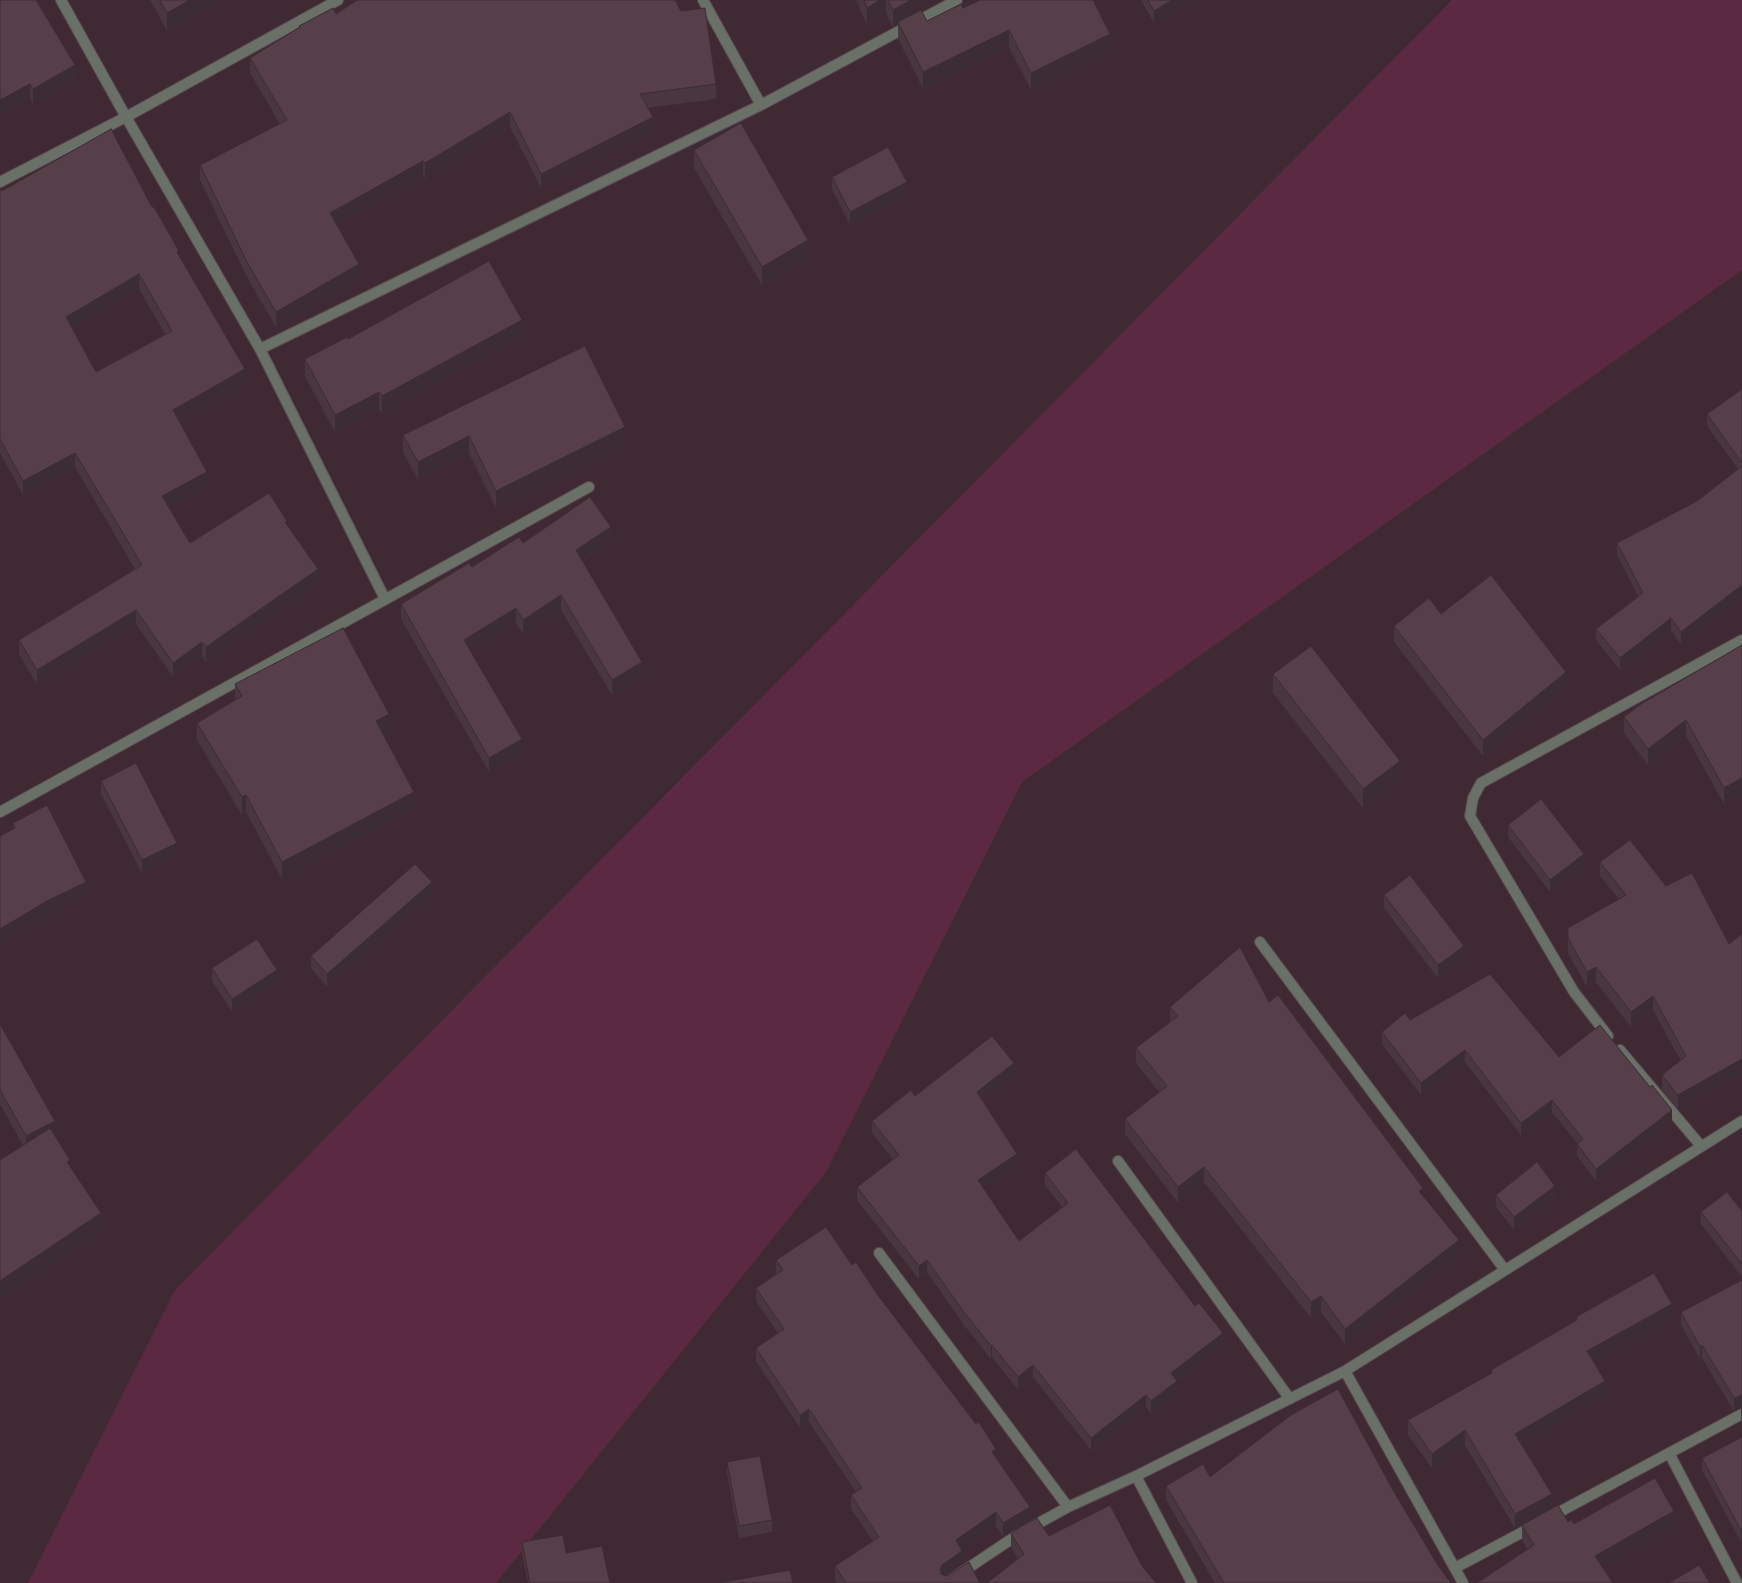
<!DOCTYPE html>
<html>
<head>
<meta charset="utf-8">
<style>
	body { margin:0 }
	canvas { display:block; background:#3f2a33 }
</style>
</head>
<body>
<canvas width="1742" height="1583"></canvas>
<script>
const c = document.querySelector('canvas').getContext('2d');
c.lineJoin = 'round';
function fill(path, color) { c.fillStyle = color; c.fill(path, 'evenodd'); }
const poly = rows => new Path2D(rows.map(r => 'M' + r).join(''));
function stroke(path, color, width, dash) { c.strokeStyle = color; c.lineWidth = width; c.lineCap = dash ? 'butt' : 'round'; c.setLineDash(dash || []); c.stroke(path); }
fill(poly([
	[1452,0,1742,0,1742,270,1022,782,826,1172,496,1583,28,1583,175,1290]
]), '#5b2942');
const minor = poly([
	[61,0,126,117,260,349,761,105,957,0],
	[703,0,761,105],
	[0,182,126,117,338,0],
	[260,349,385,599],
	[0,812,589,487],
	[1260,942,1505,1270],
	[1608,1036,1574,992,1470,816,1473,798,1481,783,1742,640],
	[1620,1050,1701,1146],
	[1118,1161,1290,1399],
	[879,1253,1068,1507],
	[1345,1371,1463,1583],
	[1669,1453,1737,1583],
	[1136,1476,1192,1583],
	[1550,1517,1742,1414],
	[1455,1568,1534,1526],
	[946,1583,1019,1534,1068,1507,1136,1476,1345,1371,1742,1121]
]);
stroke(minor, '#5b4850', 12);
stroke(minor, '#697067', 10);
fill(poly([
	[0,0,75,79,33,103,30,98],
	[150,0,221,0,167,31],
	[856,0,914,0,914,13,927,21,963,8,1110,51,1031,90,1009,47,923,89,898,39,898,24,893,27,886,13,867,25],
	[1141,0,1189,0,1189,3,1154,23],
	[336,14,716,84,716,99,647,108,653,132,541,188,510,127,425,178,423,176,336,224,359,279,276,327,247,277,200,180,200,165,280,124,250,73,250,58,299,28,299,26],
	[694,150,808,258,762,285,694,168],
	[832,177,907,195,850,225,832,189],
	[0,188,2,191,152,207,179,256,245,384,179,421,207,486,168,507,190,543,287,525,318,584,206,662,202,656,173,677,136,624,37,684,19,654,19,640,135,569,75,467,23,495,0,453],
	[139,289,165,334,96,372,72,327],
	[522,336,382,413,379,409,335,432,305,376,305,359,348,339],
	[585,346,625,445,496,508,469,453,418,480,403,452,403,435],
	[1742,389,1742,597,1681,644,1671,630,1620,670,1596,640,1596,629,1638,596,1617,555,1617,543,1697,501,1738,469,1707,426,1707,414],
	[611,542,583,561,642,677,612,695,561,610,523,634,516,623,470,650,522,754,489,772,401,619,401,604,472,567,523,543],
	[1441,614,1566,688,1483,756,1394,642,1394,626],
	[1742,645,1742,794,1724,804,1686,736,1648,765,1624,733,1624,717],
	[1273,674,1400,779,1363,808,1273,693],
	[235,684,389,732,384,734,414,809,282,879,246,812,242,815,197,740,197,723,235,700],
	[101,781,177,855,142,873,101,794],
	[13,823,86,896,47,916,0,943,0,836,13,829],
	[1508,825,1584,866,1550,892,1508,837],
	[1600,862,1666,886,1729,944,1742,934,1742,1074,1678,1109,1662,1090,1662,1075,1681,1061,1653,1010,1631,1027,1596,982,1587,987,1568,953,1568,928,1619,899,1600,876],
	[432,895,327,987,311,968,311,956],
	[1384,895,1464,958,1438,978,1384,908],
	[212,968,277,982,232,1011,212,981],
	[1269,1002,1423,1196,1459,1256,1345,1344,1321,1312,1311,1318,1204,1182,1178,1203,1125,1134,1125,1119,1159,1092,1136,1063,1136,1048,1170,1022,1170,1007],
	[1410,1020,1559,1057,1672,1122,1596,1181,1577,1156,1577,1143,1552,1112,1521,1135,1465,1062,1421,1095,1382,1044,1382,1032],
	[0,1024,55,1135,101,1232,23,1145,0,1104],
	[1014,1076,982,1101,1017,1166,983,1188,1019,1241,1062,1207,1045,1185,1045,1173,1223,1345,1177,1381,1177,1393,1151,1413,1146,1407,1091,1450,1033,1377,1018,1390,992,1357,991,1359,964,1325,927,1272,919,1279,857,1200,857,1187,893,1159,872,1133,872,1121,915,1096],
	[1496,1195,1555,1198,1514,1230,1496,1207],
	[1742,1211,1742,1277,1701,1224,1701,1212],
	[776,1260,852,1265,877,1294,996,1458,1030,1521,1003,1537,996,1526,961,1549,962,1564,945,1576,980,1583,837,1583,835,1580,835,1566,873,1541,851,1509,851,1495,856,1492,809,1422,800,1428,756,1361,756,1348,778,1333,756,1301,756,1288,776,1274],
	[1742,1280,1742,1408,1734,1411,1702,1358,1700,1359,1681,1325,1681,1312],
	[1576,1317,1672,1318,1593,1362,1605,1396,1521,1444,1552,1509,1568,1522,1574,1524,1674,1526,1602,1566,1527,1549,1522,1540,1522,1525,1515,1528,1465,1445,1432,1468,1408,1435,1408,1420,1491,1374,1491,1370,1576,1320],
	[1741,1409,1742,1409,1742,1423,1741,1422],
	[1742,1437,1741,1542,1702,1470,1702,1458],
	[727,1462,772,1520,772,1532,739,1538,727,1474],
	[1210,1477,1394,1492,1439,1567,1451,1583,1215,1583,1166,1500,1166,1486],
	[1011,1534,1049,1536,1142,1566,1018,1559,1011,1547],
	[522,1542,566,1553,610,1583,528,1583,522,1554]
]), '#4a363f');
fill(poly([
	[190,0,221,0,167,31,167,13],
	[880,0,886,0,886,13,867,25,867,8],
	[911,0,914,0,914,15,898,22,898,24,893,27,893,10],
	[1172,0,1189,0,1189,3,1154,23,1154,11],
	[1009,30,1009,47,923,89,923,72],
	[1110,34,1110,51,1031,90,1031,73],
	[75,65,75,79,33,103,33,89],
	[30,84,30,98,0,114,0,100],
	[510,112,510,127,425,178,425,163],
	[653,117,653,132,541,188,541,174],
	[423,161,423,176,330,228,330,213],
	[907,182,907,195,850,225,850,212],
	[808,240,808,258,762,285,762,267],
	[359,264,359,279,276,327,276,312],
	[139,274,139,289,66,331,66,317],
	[522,320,522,336,382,413,382,396],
	[245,369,245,384,173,424,173,410],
	[379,392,379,409,335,432,335,415],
	[625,427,625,445,496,508,496,491],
	[469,436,469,453,418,480,418,462],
	[75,453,75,467,23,495,23,481],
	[207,472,207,486,162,511,162,496],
	[611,527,611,542,576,565,576,550],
	[318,569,318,584,206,662,206,647],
	[1742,585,1742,597,1681,644,1681,632],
	[561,595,561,610,523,634,523,620],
	[516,608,516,623,464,654,464,640],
	[136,610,136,624,37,684,37,670],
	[1671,618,1671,630,1620,670,1620,658],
	[202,642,202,656,173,677,173,663],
	[642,662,642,677,612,695,612,680],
	[1566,672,1566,688,1483,756,1483,740],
	[389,714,389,732,376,738,376,721],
	[1686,720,1686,736,1648,765,1648,749],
	[522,739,522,754,489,772,489,758],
	[1400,761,1400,779,1363,808,1363,789],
	[1742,778,1742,794,1724,804,1724,788],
	[414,792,414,809,282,879,282,862],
	[246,795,246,812,242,815,242,797],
	[177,843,177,855,142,873,142,860],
	[1584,854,1584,866,1550,892,1550,880],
	[86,882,86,896,47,916,0,943,0,929,47,901],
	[432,882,432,895,327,987,327,974],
	[1464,946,1464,958,1438,978,1438,965],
	[1596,967,1596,982,1587,987,1587,972],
	[277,970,277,982,232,1011,232,999],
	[1653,996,1653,1010,1631,1027,1631,1012],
	[1465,1050,1465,1062,1421,1095,1421,1083],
	[1742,1059,1742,1074,1678,1109,1678,1095],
	[1014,1063,1014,1076,977,1105,977,1092],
	[1552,1100,1552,1112,1521,1135,1521,1123],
	[1672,1110,1672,1122,1596,1181,1596,1169],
	[55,1121,55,1135,26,1151,26,1136],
	[1017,1154,1017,1166,978,1192,978,1180],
	[70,1160,70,1178,67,1162],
	[1204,1167,1204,1182,1178,1203,1178,1187],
	[1555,1186,1555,1198,1514,1230,1514,1217],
	[1423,1188,1423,1203,1419,1191],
	[101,1213,101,1232,0,1299,0,1281],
	[1459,1240,1459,1256,1345,1344,1345,1329],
	[927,1260,927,1272,919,1279,919,1266],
	[1321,1296,1321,1312,1311,1318,1311,1302],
	[1672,1304,1672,1318,1587,1366,1587,1351],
	[1223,1333,1223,1345,1171,1385,1171,1373],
	[992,1345,992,1357,991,1359,991,1346],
	[1702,1345,1702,1358,1700,1359,1700,1347],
	[1033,1365,1033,1377,1018,1390,1018,1377],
	[1177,1381,1177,1393,1151,1413,1151,1401],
	[1605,1381,1605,1396,1515,1448,1515,1434],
	[1146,1395,1146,1407,1091,1450,1091,1438],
	[1742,1395,1742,1408,1734,1411,1734,1398],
	[809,1409,809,1422,800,1428,800,1415],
	[1465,1430,1465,1445,1432,1468,1432,1454],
	[996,1449,996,1462,992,1452],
	[1552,1494,1552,1509,1515,1528,1515,1514],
	[1030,1507,1030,1521,1003,1537,1003,1523],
	[1674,1511,1674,1526,1595,1571,1595,1556],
	[996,1512,996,1526,956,1553,956,1540],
	[1742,1529,1742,1542,1741,1542,1741,1530],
	[962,1551,962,1564,942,1578,940,1570,942,1565]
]), '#3c2c33');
const building = poly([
	[0,0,36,0,75,65,33,89,30,84,0,100,0,0],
	[160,0,190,0,167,13,160,0],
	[357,0,675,0,681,11,705,8,716,84,640,94,653,117,541,174,510,112,425,163,423,161,330,213,359,264,276,312,247,262,200,165,287,120,250,58,300,27,299,26,333,8,336,14,357,0],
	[864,0,880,0,867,8,864,0],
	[888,0,911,0,893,10,888,0],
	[980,0,1093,0,1110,34,1031,73,1009,30,923,72,898,22,921,10,927,21,961,4,963,8,980,0],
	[1148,0,1172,0,1154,11,1148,0],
	[741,123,808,240,762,267,694,150,741,123],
	[111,129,152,207,154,207,179,251,177,252,245,369,173,410,207,472,162,496,190,543,269,493,287,521,285,522,318,569,206,647,202,642,173,663,136,610,37,670,19,640,142,565,75,453,23,481,0,439,0,188,2,191,111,129],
	[139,274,172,331,96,372,66,317,139,274],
	[888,147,907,182,850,212,832,177,888,147],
	[489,261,522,320,382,396,379,392,335,415,305,359,347,337,348,339,489,261],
	[585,346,625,427,496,491,469,436,418,462,403,435,585,346],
	[1742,389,1742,463,1707,414,1742,389],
	[1742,466,1742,585,1681,632,1671,618,1620,658,1596,629,1643,593,1617,543,1697,501,1742,466],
	[590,497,611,527,576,550,642,662,612,680,561,595,523,620,516,608,464,640,522,739,489,758,401,604,469,563,472,567,519,537,523,543,590,497],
	[1491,575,1566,672,1483,740,1394,626,1429,598,1441,614,1491,575],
	[343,628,389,714,376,721,414,792,282,862,246,795,242,797,197,723,242,696,235,684,343,628],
	[1742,645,1742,778,1724,788,1686,720,1648,749,1624,717,1641,704,1742,645],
	[1311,646,1400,761,1363,789,1273,674,1311,646],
	[136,763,177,843,142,860,101,781,136,763],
	[1541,799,1584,854,1550,880,1508,825,1541,799],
	[47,805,86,882,47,901,0,929,0,836,15,828,13,823,47,805],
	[1630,840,1666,886,1692,873,1729,944,1742,934,1742,1059,1678,1095,1662,1075,1686,1056,1653,996,1631,1012,1596,967,1587,972,1568,938,1568,928,1626,895,1600,862,1630,840],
	[415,864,432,882,327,974,311,956,415,864],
	[1410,875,1464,946,1438,965,1384,895,1410,875],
	[257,939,277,970,232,999,212,968,257,939],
	[1240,947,1269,1002,1278,995,1423,1188,1419,1191,1459,1240,1345,1329,1321,1296,1311,1302,1204,1167,1178,1187,1125,1119,1167,1086,1136,1048,1178,1016,1170,1007,1240,947],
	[1490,974,1559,1057,1600,1025,1650,1087,1652,1085,1672,1110,1596,1169,1577,1144,1583,1139,1552,1100,1521,1123,1465,1050,1421,1083,1382,1032,1405,1013,1410,1020,1490,974],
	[0,1024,55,1121,26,1136,0,1090,0,1024],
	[992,1036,1014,1063,977,1092,1017,1154,978,1180,1019,1241,1068,1203,1045,1173,1076,1149,1195,1306,1199,1303,1223,1333,1171,1373,1177,1381,1151,1401,1146,1395,1091,1438,1033,1365,1018,1377,992,1345,991,1346,964,1312,927,1260,919,1266,857,1187,899,1155,872,1121,911,1090,915,1096,992,1036],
	[50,1128,70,1160,67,1162,101,1213,0,1281,0,1160,50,1128],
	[1537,1162,1555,1186,1514,1217,1496,1195,1537,1162],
	[1727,1192,1742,1211,1742,1264,1701,1212,1727,1192],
	[826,1227,852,1265,856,1262,877,1294,976,1424,979,1422,996,1449,992,1452,1030,1507,1003,1523,996,1512,956,1540,962,1551,942,1565,940,1570,941,1574,946,1576,949,1575,969,1562,980,1583,846,1583,835,1566,879,1537,851,1495,862,1488,809,1409,800,1415,756,1348,784,1329,756,1288,783,1270,776,1260,826,1227],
	[1654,1273,1672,1304,1587,1351,1605,1381,1515,1434,1552,1494,1515,1514,1465,1430,1432,1454,1408,1420,1492,1373,1491,1370,1577,1320,1576,1317,1654,1273],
	[1742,1280,1742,1395,1734,1398,1702,1345,1700,1347,1681,1312,1742,1280],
	[1338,1389,1394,1492,1439,1567,1451,1583,1224,1583,1166,1486,1203,1464,1210,1477,1291,1415,1338,1389],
	[1742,1437,1742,1529,1741,1530,1702,1458,1742,1437],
	[760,1456,772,1520,739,1526,727,1462,760,1456],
	[1655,1478,1674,1511,1595,1556,1613,1583,1477,1583,1534,1545,1522,1525,1558,1505,1568,1522,1571,1520,1574,1524,1655,1478],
	[1110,1505,1142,1566,1156,1583,987,1583,1024,1554,1011,1534,1022,1526,1037,1518,1049,1536,1110,1505],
	[563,1535,566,1553,602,1546,610,1583,530,1583,522,1542,563,1535],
	[1699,1565,1710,1583,1669,1583,1699,1565],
	[790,1570,793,1583,718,1583,790,1570]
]);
fill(building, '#563f49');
stroke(building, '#3c2c33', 1);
</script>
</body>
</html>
